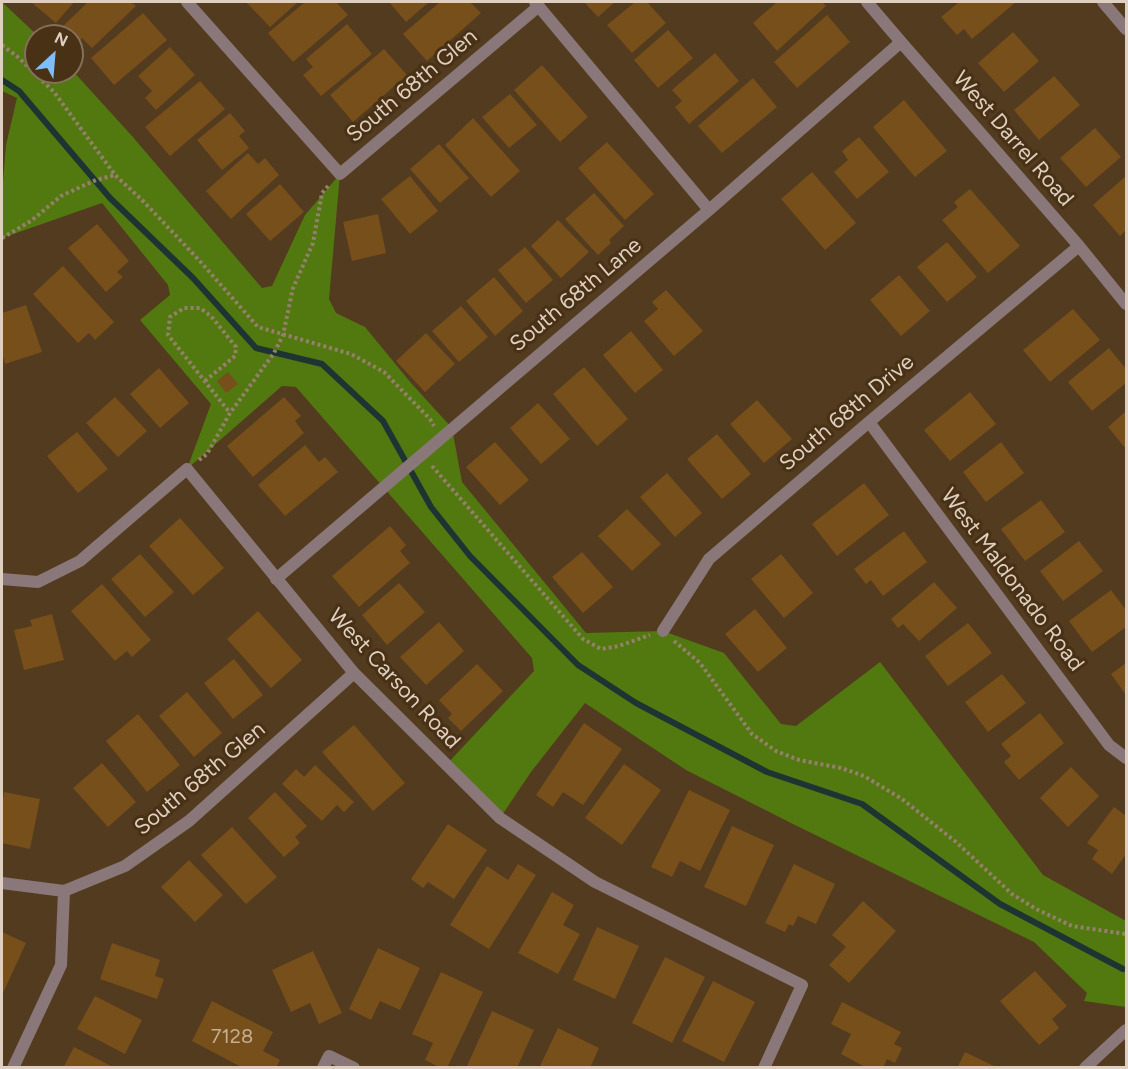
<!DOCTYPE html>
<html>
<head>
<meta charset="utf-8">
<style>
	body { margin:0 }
	#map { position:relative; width:1128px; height:1069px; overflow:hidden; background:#533b1f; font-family:Figtree,sans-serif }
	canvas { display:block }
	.frame { position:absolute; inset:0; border:3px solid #decfc0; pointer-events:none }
	.north { position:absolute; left:24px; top:24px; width:60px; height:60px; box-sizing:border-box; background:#483115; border:2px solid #847059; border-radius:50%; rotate:26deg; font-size:16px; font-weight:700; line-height:24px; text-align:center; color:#decfc0 }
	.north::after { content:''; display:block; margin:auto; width:21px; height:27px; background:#80bdfa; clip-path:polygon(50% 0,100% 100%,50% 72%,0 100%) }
</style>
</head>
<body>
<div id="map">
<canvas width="1128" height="1069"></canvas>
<div class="frame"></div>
<div class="north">N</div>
</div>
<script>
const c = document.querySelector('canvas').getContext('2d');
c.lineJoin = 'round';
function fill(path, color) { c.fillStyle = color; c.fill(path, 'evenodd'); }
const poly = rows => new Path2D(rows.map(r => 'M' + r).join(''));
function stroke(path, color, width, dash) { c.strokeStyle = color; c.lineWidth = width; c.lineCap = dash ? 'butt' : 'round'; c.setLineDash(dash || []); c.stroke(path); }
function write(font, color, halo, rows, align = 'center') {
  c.font = font + ' Figtree,sans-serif'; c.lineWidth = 6; c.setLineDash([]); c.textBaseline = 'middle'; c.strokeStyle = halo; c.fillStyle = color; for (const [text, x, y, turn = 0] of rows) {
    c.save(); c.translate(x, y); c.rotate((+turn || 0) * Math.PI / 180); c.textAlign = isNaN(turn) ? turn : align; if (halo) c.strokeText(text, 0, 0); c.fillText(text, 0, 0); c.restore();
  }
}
fill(poly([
	[2,2,38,36,36,36,36,72,72,72,72,70,132,136,262,288,272,286,305,215,340,174,329,299,336,313,365,327,411,383,452,428,462,482,586,633,663,631,724,653,781,724,796,726,880,662,1043,875,1126,921,1126,1007,1084,1001,1087,993,1034,942,797,826,686,770,585,703,531,772,500,818,446,765,534,671,532,658,296,387,282,386,187,469,211,404,140,320,170,295,168,285,102,203,2,238,2,194,6,145,17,98,2,91]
]), '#527810');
stroke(poly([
	[2,80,19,91,110,198,193,278,256,348,322,364,383,421,431,507,470,556,578,665,636,703,767,772,862,804,1000,904,1123,969]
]), '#1d3432', 6);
fill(poly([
	[31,2,74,2,56,23],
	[88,2,131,2,136,6,92,48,82,38,76,44,72,39,72,36,69,36,61,28],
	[246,2,298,2,270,27],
	[305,2,336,2,348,15,293,62,268,33],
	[389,2,429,2,406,22],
	[440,2,470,2,481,13,427,61,403,34],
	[584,2,615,2,598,17],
	[635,2,647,2,666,23,632,53,607,25],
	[777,2,822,2,826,6,777,51,753,23],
	[959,2,1016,2,972,39,964,29,957,35,941,17],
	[143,13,167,40,114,85,91,58],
	[827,15,850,42,797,88,774,62],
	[347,24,372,54,321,96,303,75,313,67,306,59],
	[668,30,693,58,658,88,634,60],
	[1013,32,1039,61,1004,92,978,63],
	[170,47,195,75,156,110,145,98,152,91,138,76],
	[384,49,407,75,353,122,330,95],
	[715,53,739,81,689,124,675,107,682,101,672,90],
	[542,65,588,117,560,142,514,90],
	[1054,76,1080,105,1039,140,1014,110],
	[753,78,777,107,722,153,698,126],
	[200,81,225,109,170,156,145,127],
	[510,94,537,125,509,148,482,117],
	[904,100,947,151,915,177,873,127],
	[230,113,245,131,239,136,249,148,222,170,197,140],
	[473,118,520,171,491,197,445,145],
	[1095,128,1121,157,1086,187,1060,158],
	[859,137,889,172,857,199,834,172,848,160,842,151],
	[607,142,654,194,625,220,578,168],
	[439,144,469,178,440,203,410,169],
	[248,153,258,164,265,158,279,175,231,219,206,191],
	[812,172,856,223,825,250,781,199],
	[410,176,438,211,410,234,381,199],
	[1126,176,1126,230,1120,236,1093,205],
	[280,184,304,212,270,241,246,214],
	[970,189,1020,246,988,273,942,220,958,207,954,202],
	[594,193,624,226,609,240,611,243,598,255,565,219],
	[378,214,386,253,352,261,343,222],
	[558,220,589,252,561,278,531,246],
	[97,224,129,261,117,272,123,277,106,292,68,248],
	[947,242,977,277,947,302,917,267],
	[525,247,553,280,526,303,498,270],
	[63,266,114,322,95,340,89,333,78,343,33,294],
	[899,275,930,311,901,336,870,300],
	[494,277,523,311,495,336,466,301],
	[666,290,703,331,674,356,644,321,658,309,652,302],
	[26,305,42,352,5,364,2,353,2,313],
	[461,306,488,337,459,362,432,331],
	[1073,309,1100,340,1050,382,1023,350],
	[631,331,663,370,635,393,603,355],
	[426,333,455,364,425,392,396,361],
	[1109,348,1126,369,1126,383,1092,411,1068,382],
	[584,367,628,419,597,446,553,394],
	[159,368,189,403,160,428,130,394],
	[228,372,238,384,226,393,217,381],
	[970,392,996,424,950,461,924,430],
	[115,397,147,431,118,457,86,423],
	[284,397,301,416,295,421,304,433,253,477,227,446],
	[757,400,792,439,764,463,730,424],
	[538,403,570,439,541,464,510,428],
	[1126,411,1126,449,1108,427],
	[77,432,108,469,78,493,47,456],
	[717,434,751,474,722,499,687,459],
	[495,442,529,480,500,505,466,467],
	[1001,442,1024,473,986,502,963,472],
	[305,445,319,462,325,457,338,472,285,516,258,485],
	[667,473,702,513,675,537,640,497],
	[864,483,889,515,837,556,812,524],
	[1041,500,1065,532,1025,561,1001,529],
	[627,509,661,544,632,571,598,536],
	[180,518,224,568,193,595,149,546],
	[390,526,406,545,400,551,410,563,359,607,332,576],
	[904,531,927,562,883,596,871,580,866,584,854,569],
	[1079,541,1103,571,1063,601,1040,571],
	[582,552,613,587,583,613,552,577],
	[140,554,174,592,145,617,111,579],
	[781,554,813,593,784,618,751,579],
	[934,582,957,608,919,641,903,624,898,628,891,619],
	[399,583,425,612,387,645,362,615],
	[102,584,151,640,132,657,127,651,115,661,71,611],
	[1111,590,1126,610,1126,627,1092,652,1069,621],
	[755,609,787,648,758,672,725,634],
	[258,611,302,660,271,688,227,639],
	[52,614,64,660,24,670,14,630,32,626,30,620],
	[439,622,464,651,426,685,400,657],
	[968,623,992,653,948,686,925,656],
	[234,659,263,695,233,719,204,683],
	[1126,663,1126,695,1111,674],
	[477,664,503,691,461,731,448,718,452,714,439,700],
	[1002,674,1026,703,988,732,965,702],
	[187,692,222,733,194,757,159,716],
	[1040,713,1064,743,1019,780,1004,762,1011,756,1001,744],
	[138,714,180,765,147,792,106,741],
	[584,723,622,749,583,805,563,792,553,807,536,795],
	[354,725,405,783,373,811,322,752],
	[102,763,136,802,108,827,73,788],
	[624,764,661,790,622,845,585,818],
	[315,765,354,802,344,812,337,805,322,821,282,784,296,769,304,777],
	[1071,767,1099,796,1068,827,1040,798],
	[689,790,730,810,700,871,680,861,672,877,651,867],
	[4,792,40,799,30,849,2,843,2,805],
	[275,792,307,826,295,837,300,843,284,857,248,818],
	[1114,807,1126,816,1126,854,1112,874,1092,859,1098,850,1087,843],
	[448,824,487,850,454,899,428,882,423,888,411,879],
	[732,826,774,845,746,906,704,887],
	[232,827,277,877,246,904,201,855],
	[189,860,223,895,195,922,161,887],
	[518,864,536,875,489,949,450,925,487,866,508,880],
	[794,864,835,884,816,924,798,916,793,926,789,924,785,932,765,923],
	[552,892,574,905,563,925,580,934,558,974,518,953],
	[863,901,896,931,849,983,829,965,846,947,832,935],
	[597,927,639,946,615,999,573,980],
	[2,932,26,943,2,995],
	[112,943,160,960,155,976,164,979,157,999,100,979],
	[378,948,420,968,400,1010,380,1001,371,1020,349,1009],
	[313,951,342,1013,319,1024,310,1003,291,1012,272,970],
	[665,957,705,977,672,1043,632,1023],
	[1035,971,1067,1006,1052,1019,1059,1028,1039,1045,1000,1001],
	[441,972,483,992,447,1068,441,1068,425,1060,433,1043,412,1034],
	[713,981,755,1002,724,1062,682,1041],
	[95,996,142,1020,125,1054,77,1029],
	[212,1001,273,1032,263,1051,280,1060,276,1068,243,1068,192,1041],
	[842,1002,901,1032,894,1044,902,1048,895,1063,887,1059,883,1068,867,1068,841,1054,851,1034,831,1024],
	[492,1011,534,1030,517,1068,466,1068],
	[558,1028,599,1048,590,1068,539,1068],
	[74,1047,115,1068,63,1068],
	[965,1052,998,1068,957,1068]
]), '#774f1a');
stroke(poly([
	[2,45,19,58,54,92,115,175,143,201,198,259,258,327,351,354,384,372,430,419,434,426],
	[2,238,31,221,61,196,96,180,115,175],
	[205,381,235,356,236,347,211,316,200,308,184,308,170,317,168,335,230,413],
	[199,460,207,454,230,413,274,353,283,335,293,288,313,243,322,193,329,185],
	[432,466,583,639,601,649,619,646,650,635],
	[674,641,700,663,752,734,776,751,799,760,841,768,864,776,902,799,956,842,1012,894,1036,909,1072,926,1126,934]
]), '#95816b', 4, [3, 3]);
stroke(poly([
	[187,2,340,174,539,6],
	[535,2,709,210],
	[867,2,901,42,1079,246,1126,304],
	[869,422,1109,745,1126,758],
	[2,579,38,582,80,561,187,469,354,673,500,818,595,882,802,985,764,1068],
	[276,579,709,210,901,42],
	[663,631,709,559,869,422,1079,246],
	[2,883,64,891],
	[13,1068,61,965,64,891,125,866,189,821,354,673],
	[323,1068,329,1056,354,1068],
	[1085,1068,1126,1030]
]), '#8a7779', 12);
stroke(poly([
	[1103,2,1126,29]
]), '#8a7779', 12);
write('20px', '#c4af96', null, [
	["7128",232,1037]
]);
write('22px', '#decfc0', '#483115', [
	["South 68th Glen",412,86,-40],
	["West Darrel Road",1013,139,49],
	["South 68th Lane",576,295,-40],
	["South 68th Drive",847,413,-40],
	["West Maldonado Road",1012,580,53],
	["West Carson Road",394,679,47],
	["South 68th Glen",200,779,-40]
]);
</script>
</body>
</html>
